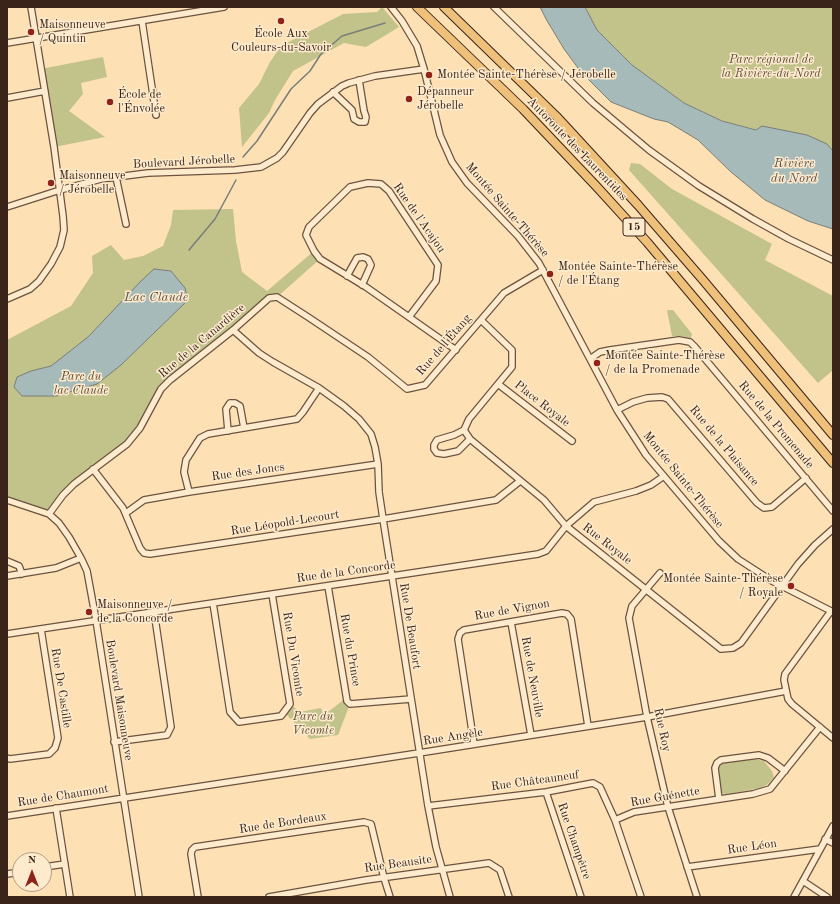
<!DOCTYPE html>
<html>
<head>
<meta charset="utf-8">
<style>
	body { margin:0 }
	#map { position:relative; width:840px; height:904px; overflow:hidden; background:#fde0b4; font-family:"Old Standard TT",serif }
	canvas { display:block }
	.frame { position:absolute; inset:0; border:8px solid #3a241a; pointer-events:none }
	.north { position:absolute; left:12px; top:852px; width:40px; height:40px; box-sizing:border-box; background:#feebce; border:1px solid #b09b86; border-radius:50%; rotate:0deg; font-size:11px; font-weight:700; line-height:16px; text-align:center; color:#3a241a }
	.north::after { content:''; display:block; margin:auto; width:14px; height:18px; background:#8f2418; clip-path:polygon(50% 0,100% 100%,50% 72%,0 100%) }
</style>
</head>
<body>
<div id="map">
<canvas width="840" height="904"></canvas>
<div class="frame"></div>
<div class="north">N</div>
</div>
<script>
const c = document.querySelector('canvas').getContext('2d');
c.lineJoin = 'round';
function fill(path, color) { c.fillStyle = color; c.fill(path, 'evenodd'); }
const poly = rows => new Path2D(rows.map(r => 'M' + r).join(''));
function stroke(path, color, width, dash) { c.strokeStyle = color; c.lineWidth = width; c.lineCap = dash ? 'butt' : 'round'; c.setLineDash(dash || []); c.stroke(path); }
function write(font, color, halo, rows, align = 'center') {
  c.font = font + ' "Old Standard TT",serif'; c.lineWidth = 3; c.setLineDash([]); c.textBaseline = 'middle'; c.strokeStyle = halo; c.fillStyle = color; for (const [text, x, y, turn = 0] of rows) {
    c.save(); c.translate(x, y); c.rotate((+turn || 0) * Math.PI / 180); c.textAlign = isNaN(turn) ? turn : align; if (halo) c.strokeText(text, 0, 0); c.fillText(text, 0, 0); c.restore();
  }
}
fill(poly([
	[382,7,399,27,366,47,344,43,293,71,275,100,269,113,242,147,239,108,259,84,270,62,281,46,343,14,377,12],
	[585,7,833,7,833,151,827,144,757,130,722,121,684,103,633,66,597,30],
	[103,57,107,77,81,83,83,94,69,111,105,137,54,147,41,69],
	[631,163,640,164,672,189,772,244,765,260,833,296,833,370,818,383,629,170],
	[233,209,236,241,242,272,267,291,314,251,320,259,277,297,273,297,170,380,127,444,74,484,49,514,7,500,7,340,71,306,93,273,92,256,111,245,124,260,143,256,163,246,171,225,173,210],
	[667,310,673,310,692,334,691,338,682,336,672,336],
	[346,698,350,704,338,735,310,739,284,712,290,704,300,712,321,708,324,715],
	[755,759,764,761,772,771,774,777,768,784,761,788,726,794,722,793,720,790,718,770,720,765,723,763]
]), '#c2c28b');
const water = poly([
	[540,7,585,7,597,30,632,65,684,103,722,121,756,130,762,126,807,135,827,144,833,151,833,229,808,221,765,200,731,172,698,140,668,122,654,119,611,102,581,72,564,49,546,19,540,7],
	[154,269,171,271,185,288,188,300,121,365,97,384,56,396,22,396,14,387,17,377,31,371,51,366,88,337,140,282,154,269]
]);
fill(water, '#a5bab9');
stroke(water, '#7a7e79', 1);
stroke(poly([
	[243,157,257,141,291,89,310,71,321,54,342,36,385,23],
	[189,250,215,219,236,180]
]), '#7a7e79', 1.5);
const minor = poly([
	[391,7,402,21,417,46,424,69,440,135,452,162,467,183,518,236,539,263,617,410,646,455,719,541,738,559,772,581,833,612],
	[494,7,593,103,649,150,699,186,753,219,789,239,833,260],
	[142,21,156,115],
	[7,43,224,7],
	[333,92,352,110,354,119,359,122,365,122,366,117,364,111,359,80],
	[7,98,45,91],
	[116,177,126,224],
	[7,207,60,190,101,179,148,173,235,170,261,167,277,158,283,152,310,113,318,104,342,86,349,83,375,76,424,69],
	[347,276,357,258,363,257,368,259,371,265,362,285],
	[7,299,30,289,39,281,51,264,60,247,64,230,63,216,54,147,31,7],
	[409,317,436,281,438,265,389,191,381,184,368,183,350,187,309,227,306,235,314,251,320,259,366,287,456,350],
	[481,320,512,350,512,367,469,419,464,430,470,439,544,500,566,526,721,649,733,648,741,643,798,564,815,545,833,529],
	[233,330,259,353,273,362,319,388,344,406,359,419,371,434,375,447,378,464,379,492,383,519,428,806,436,847,450,897],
	[590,359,600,352,610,350,679,340,690,342,695,347,833,511],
	[498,384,572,441],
	[617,410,633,402,647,398,662,397,668,399,757,503,764,508,772,507,806,478],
	[464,430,454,435,437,440,434,445,434,449,437,453,444,454,458,451,470,439],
	[228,431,226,409,230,403,235,403,240,406,244,428],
	[93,469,123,508,140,548,144,553,150,554,383,519,496,500,520,481],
	[189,492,184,472,186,460,200,438,208,434,297,419,303,412,319,388],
	[7,500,49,514,59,523,69,537,81,558,87,571,96,620,139,897],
	[126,513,144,500,189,492,378,464],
	[49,514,63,495,74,484,127,444,140,428,161,389,170,380,233,330,269,298,277,297,308,317,368,357,407,389,425,385,504,293,543,270],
	[7,561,19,566,22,574],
	[660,573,632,606,629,618,647,717,668,807,697,897],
	[7,576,56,568,81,558],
	[328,586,347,701,350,704,411,699],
	[213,603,230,712,239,722,281,716,290,704,272,594],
	[831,611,785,674,784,680,788,699,792,704,833,738],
	[511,622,531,735],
	[7,634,538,554,546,551,566,526,594,502,636,491,651,485,664,476],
	[114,742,167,735,171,727,154,611],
	[474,744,458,639,460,633,464,630,562,613,567,614,571,619,588,726],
	[7,758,10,759,49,754,55,748,58,738,41,629],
	[546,792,581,897],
	[719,799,715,768,717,763,721,760,759,755,768,758,785,771],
	[428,806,546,792,593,783,600,787,615,820,641,897],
	[56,808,70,897],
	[7,816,419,753,647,717,786,691],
	[615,820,634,812,753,794,770,789,820,727],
	[825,839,833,843],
	[44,867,65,864],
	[687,867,820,849],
	[7,874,20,872],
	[803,881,827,897],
	[198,897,191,854,192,850,195,847,364,822,371,824,384,878,390,897],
	[269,897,366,880,489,863,500,870,509,897],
	[794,897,833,826]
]);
const highway = poly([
	[417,7,523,109,597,187,647,242,833,463],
	[444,7,556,116,638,205,703,280,833,435]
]);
stroke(minor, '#6b5340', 8);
stroke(highway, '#3a241a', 10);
stroke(minor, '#feebce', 5.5);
stroke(highway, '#eec07a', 8);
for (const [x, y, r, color] of [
	[281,21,4,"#8f2418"],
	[31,32,4,"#8f2418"],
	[429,75,4,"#8f2418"],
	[409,99,4,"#8f2418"],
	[110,102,4,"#8f2418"],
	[51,183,4,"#8f2418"],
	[550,274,4,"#8f2418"],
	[597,363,4,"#8f2418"],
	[791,586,4,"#8f2418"],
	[89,612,4,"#8f2418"]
]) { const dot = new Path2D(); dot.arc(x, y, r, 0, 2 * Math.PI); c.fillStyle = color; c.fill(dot); stroke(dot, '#feebce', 1.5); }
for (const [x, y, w] of [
	[634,227,22]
]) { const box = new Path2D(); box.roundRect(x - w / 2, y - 9, w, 18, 3); c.fillStyle = '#feebce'; c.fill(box); stroke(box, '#3a241a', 1); }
write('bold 11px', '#3a241a', null, [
	["15",634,227]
]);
write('12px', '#3a241a', '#feebce', [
	["Maisonneuve",39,25],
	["/ Quintin",39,39],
	["École Aux",281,34,"center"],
	["Couleurs-du-Savoir",281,48,"center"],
	["Montée Sainte-Thérèse / Jérobelle",437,75],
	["Dépanneur",417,92],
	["Jérobelle",417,106],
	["École de",118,95],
	["l'Énvolée",118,109],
	["Maisonneuve",59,176],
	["/ Jérobelle",59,190],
	["Montée Sainte-Thérèse",558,267],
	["/ de l'Étang",558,281],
	["Montée Sainte-Thérèse",605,356],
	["/ de la Promenade",605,370],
	["Montée Sainte-Thérèse",783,579,"right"],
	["/ Royale",783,593,"right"],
	["Maisonneuve /",97,605],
	["de la Concorde",97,619]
], 'left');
write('italic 12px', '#5c4c36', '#feebce', [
	["Parc régional de",771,60],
	["la Rivière-du-Nord",771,74],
	["Parc du",81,377],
	["lac Claude",81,391],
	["Parc du",313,717],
	["Vicomte",313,731]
]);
write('12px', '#3a241a', '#feebce', [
	["Autoroute des Laurentides",577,149,46],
	["Boulevard Jérobelle",184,162,-3],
	["Montée Sainte-Thérèse",507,210,49],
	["Rue de l'Acajou",419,218,55],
	["Rue de la Canardière",202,341,-40],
	["Rue de l'Étang",444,345,-49],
	["Place Royale",542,404,38],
	["Rue de la Promenade",776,425,50],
	["Rue de la Plaisance",724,446,50],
	["Rue des Joncs",248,472,-8],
	["Montée Sainte-Thérèse",683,480,51],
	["Rue Léopold-Lecourt",285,523,-9],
	["Rue Royale",607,544,38],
	["Rue de la Concorde",346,572,-8],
	["Rue de Vignon",512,610,-10],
	["Rue De Beaufort",410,626,81],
	["Rue du Prince",350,650,80],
	["Rue Du Vicomte",293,654,81],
	["Rue de Neuville",532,677,80],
	["Rue De Castille",61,688,81],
	["Boulevard Maisonneuve",119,700,81],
	["Rue Roy",662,730,78],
	["Rue Angèle",453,737,-9],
	["Rue Châteauneuf",535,781,-8],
	["Rue de Chaumont",63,796,-9],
	["Rue Guénette",665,797,-10],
	["Rue de Bordeaux",283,823,-9],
	["Rue Champêtre",574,841,71],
	["Rue Léon",752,847,-8],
	["Rue Beausite",398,864,-8]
]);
write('italic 13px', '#5a514a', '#feebce', [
	["Rivière",794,164],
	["du Nord",794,179],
	["Lac Claude",156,298]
]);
</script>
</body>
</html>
